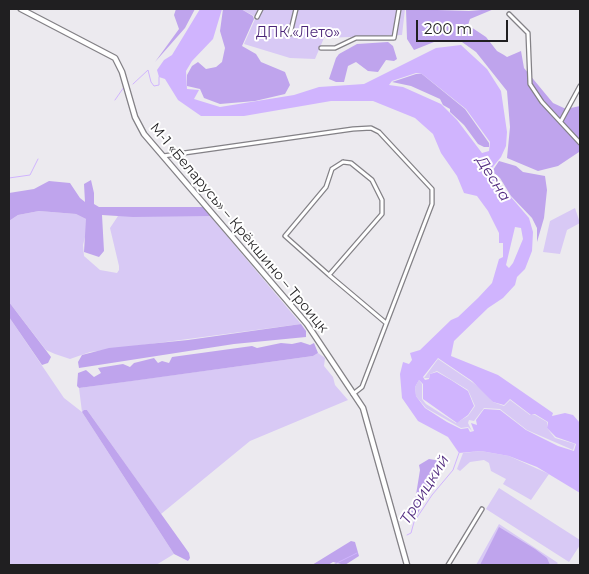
<!DOCTYPE html>
<html>
<head>
<meta charset="utf-8">
<style>
	body { margin:0 }
	#map { position:relative; width:589px; height:574px; overflow:hidden; background:#eceaef; font-family:Montserrat,sans-serif }
	canvas { display:block }
	.frame { position:absolute; inset:0; border:10px solid #201f21; pointer-events:none }
	.scale { position:absolute; left:416px; top:20px; width:92px; height:22px; box-sizing:border-box; border:2px solid #201f21; border-top:0; padding-left:6px; font-size:15px; line-height:18px; white-space:nowrap; color:#201f21; -webkit-text-stroke:4px #fff; paint-order:stroke }
</style>
</head>
<body>
<div id="map">
<canvas width="589" height="574"></canvas>
<div class="frame"></div>
<div class="scale">200 m</div>
</div>
<script>
const c = document.querySelector('canvas').getContext('2d');
c.lineJoin = 'round';
function fill(path, color) { c.fillStyle = color; c.fill(path, 'evenodd'); }
const poly = rows => new Path2D(rows.map(r => 'M' + r).join(''));
function stroke(path, color, width, dash) { c.strokeStyle = color; c.lineWidth = width; c.lineCap = dash ? 'butt' : 'round'; c.setLineDash(dash || []); c.stroke(path); }
function write(font, color, halo, rows, align = 'center') {
  c.font = font + ' Montserrat,sans-serif'; c.lineWidth = 4; c.setLineDash([]); c.textBaseline = 'middle'; c.strokeStyle = halo; c.fillStyle = color; for (const [text, x, y, turn = 0] of rows) {
    c.save(); c.translate(x, y); c.rotate((+turn || 0) * Math.PI / 180); c.textAlign = isNaN(turn) ? turn : align; if (halo) c.strokeText(text, 0, 0); c.fillText(text, 0, 0); c.restore();
  }
}
fill(poly([
	[241,9,405,9,402,35,324,38,315,59,290,58,244,44,256,17],
	[575,208,580,223,567,230,560,254,543,252,550,221],
	[39,211,76,214,86,219,87,229,83,245,84,256,100,270,117,273,119,270,119,266,110,228,118,216,210,216,301,324,90,352,70,359,55,354,46,350,9,302,9,221,18,215],
	[9,317,64,398,82,412,79,388,313,356,318,353,325,358,324,366,333,377,335,385,348,400,250,441,161,514,87,410,82,412,174,554,156,565,9,565],
	[438,359,472,382,484,391,493,402,504,406,510,400,530,415,535,415,547,422,547,428,555,438,575,444,573,450,527,430,500,409,484,408,474,421,469,420,468,423,472,431,468,427,461,428,426,408,416,396,415,387,419,380,422,384,422,399,426,404,456,423,468,416,475,406,468,390,437,371,430,374,429,378,424,378],
	[481,451,509,456,549,474,531,500,503,484,506,479,491,471,489,463,484,460,470,462,460,471,457,469,463,453],
	[499,488,580,540,580,545,569,562,486,509],
	[499,524,558,563,556,565,476,565]
]), '#d8c9f5');
fill(poly([
	[176,9,195,9,185,28,155,62,179,29,174,15],
	[223,9,241,9,253,16,254,19,242,46,256,54,261,62,285,72,290,85,285,94,255,101,220,104,204,98,200,89,187,86,187,75,192,66,198,62,206,69,216,67,222,62,225,48,220,31],
	[406,9,469,11,494,9,470,19,468,25,486,37,497,51,504,55,507,57,521,51,524,68,553,103,566,109,580,106,579,152,558,166,538,171,507,158,510,127,507,91,476,52,462,42,434,42,414,50,407,39],
	[388,42,393,46,397,59,394,61,386,60,378,72,368,71,356,62,348,66,344,82,336,82,329,79,336,58,339,54,357,44],
	[416,74,422,74,465,109,489,143,489,147,484,147,478,144,464,125,450,112,450,109,443,105,440,99,411,86,392,82],
	[499,161,516,166,523,172,545,176,547,190,544,218,537,242,537,228,532,218,511,196,500,178,494,173,493,170],
	[91,180,94,193,94,204,99,207,204,207,210,216,133,217,102,215,104,251,99,257,84,252,86,219,76,214,39,211,18,215,9,221,9,193,34,189,49,181,70,183,80,198,85,202,84,184],
	[9,302,51,357,48,363,42,365,9,317],
	[301,324,306,331,306,337,234,344,79,368,78,362,82,355,109,348,188,340],
	[301,342,310,345,314,343,318,353,313,356,132,381,79,388,77,386,78,373,86,370,94,377,101,373,98,368,123,364,130,367,134,363,154,358,158,363,162,361,169,363,172,357,252,346,257,348,281,343,292,344],
	[84,410,87,410,189,553,190,558,188,561,174,554,82,412],
	[429,459,441,461,441,474,429,491,417,515,409,517,415,501,420,470,419,465],
	[499,527,535,549,547,558,550,565,480,565],
	[351,541,355,542,359,556,345,565,333,562,328,565,312,565]
]), '#bfa4ed');
fill(poly([
	[200,9,222,9,213,39,192,61,186,71,187,89,199,90,194,99,220,107,294,95,319,87,364,84,436,48,461,45,487,69,501,91,507,132,506,146,501,157,492,168,492,175,529,218,533,232,532,251,525,269,517,277,515,285,503,298,488,308,454,341,451,356,498,375,553,413,552,416,565,413,573,415,580,423,580,493,537,467,509,456,481,451,459,453,448,437,418,421,402,398,400,374,403,362,409,364,412,360,410,353,420,350,451,320,458,317,478,298,492,283,499,259,503,257,503,243,499,243,499,233,488,211,477,196,464,193,457,176,441,153,433,134,415,118,373,101,331,101,244,116,201,116,178,100,165,79,159,77,157,70,164,60,172,55],
	[416,73,422,74,466,109,490,142,489,151,482,153,457,120,441,104,403,87,389,85,392,81],
	[515,227,521,228,523,239,513,263,509,268,506,265],
	[438,358,472,381,493,402,504,405,510,399,531,415,535,414,548,422,547,428,556,437,576,444,574,451,558,446,526,430,500,410,484,409,476,420,477,425,471,423,474,431,470,432,468,428,461,429,447,422,425,408,416,396,415,387,419,380,423,384,423,399,457,423,468,415,474,406,468,391,451,380,437,372,430,374,429,379,425,380,423,377]
]), '#d0b4fe');
stroke(poly([
	[133,84,148,70,151,82,154,86,159,85,159,77],
	[115,100,124,87],
	[9,178,30,175,38,159],
	[407,535,411,533,414,522,432,495,453,470,459,453],
	[333,565,357,553]
]), '#d0b4fe', 1);
const minor = poly([
	[509,14,528,33,530,84,542,102,580,143],
	[257,17,261,9],
	[290,34,296,9],
	[321,48,335,48,356,38,394,38,399,9],
	[561,121,580,86],
	[163,156,353,129,371,128,379,132,432,189,432,204,362,387,353,394],
	[343,162,351,163,372,180,382,200,382,214,329,275,285,236,326,187,332,169,343,162],
	[329,275,386,323],
	[448,565,482,509]
]);
const secondary = poly([
	[21,9,115,58,122,72,135,117,144,134,307,324,363,408,407,565]
]);
stroke(minor, '#838186', 5.5);
stroke(secondary, '#838186', 7);
stroke(minor, '#fff', 3);
stroke(secondary, '#fff', 4.5);
write('14px', '#4b2578', '#fff', [
	["ДПК «Лето»",298,33]
]);
write('14px', '#201f21', '#fff', [
	["М-1 «Беларусь» – Крёкшино – Троицк",239,228,50]
]);
write('italic 15px', '#532d81', '#fff', [
	["Десна",493,179,58],
	["Троицкий",425,490,-58]
]);
</script>
</body>
</html>
